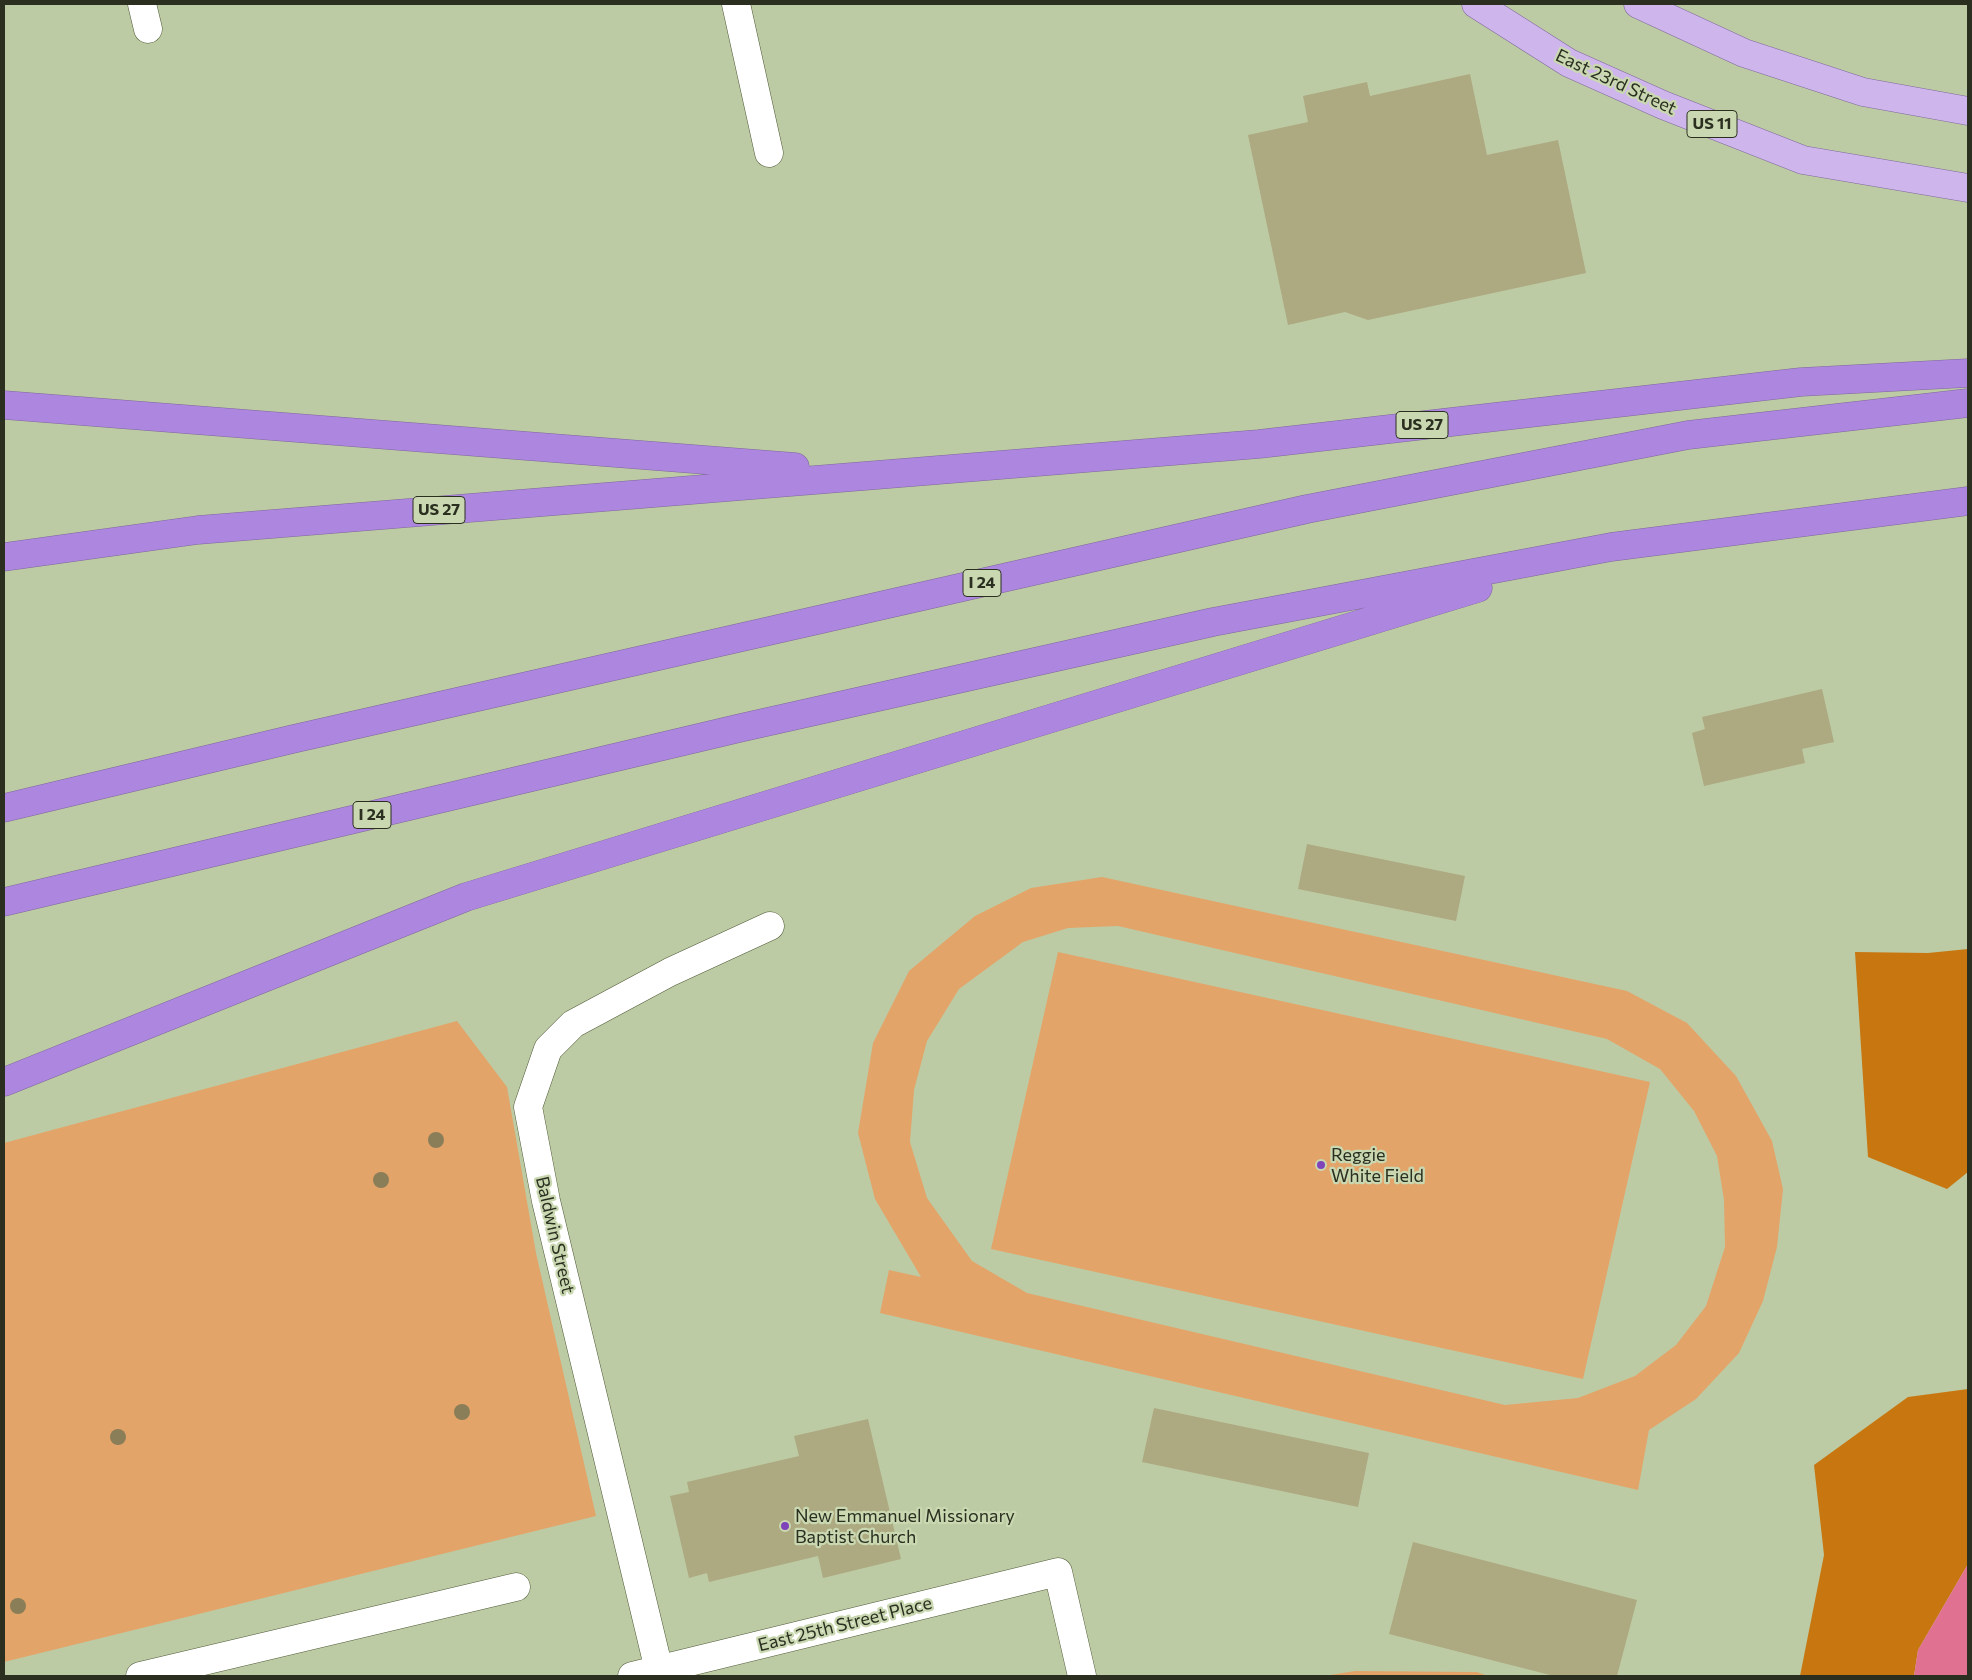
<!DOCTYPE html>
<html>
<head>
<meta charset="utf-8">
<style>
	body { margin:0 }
	#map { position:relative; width:1972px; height:1680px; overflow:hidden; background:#bdcba4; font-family:Commissioner,sans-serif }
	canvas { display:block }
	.frame { position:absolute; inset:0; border:5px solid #2a2f20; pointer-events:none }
</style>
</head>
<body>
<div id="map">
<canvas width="1972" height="1680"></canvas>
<div class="frame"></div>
</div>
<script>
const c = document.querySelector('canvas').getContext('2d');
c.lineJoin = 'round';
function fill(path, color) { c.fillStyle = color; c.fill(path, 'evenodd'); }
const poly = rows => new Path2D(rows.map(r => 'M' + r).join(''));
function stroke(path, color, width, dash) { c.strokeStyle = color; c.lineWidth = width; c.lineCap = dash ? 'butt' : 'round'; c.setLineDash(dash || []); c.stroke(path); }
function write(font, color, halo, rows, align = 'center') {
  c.font = font + ' Commissioner,sans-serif'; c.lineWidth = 4.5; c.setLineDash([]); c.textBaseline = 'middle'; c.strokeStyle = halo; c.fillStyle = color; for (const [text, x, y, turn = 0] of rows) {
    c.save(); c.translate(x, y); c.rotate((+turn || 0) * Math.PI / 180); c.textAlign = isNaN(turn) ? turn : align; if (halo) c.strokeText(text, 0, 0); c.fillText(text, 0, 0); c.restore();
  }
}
fill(poly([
	[1102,877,1627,991,1687,1023,1736,1076,1772,1141,1783,1189,1777,1247,1763,1301,1739,1353,1696,1399,1649,1430,1638,1490,880,1313,889,1270,921,1277,875,1199,858,1133,873,1043,909,971,975,916,1031,888],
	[1118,926,1607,1039,1660,1069,1694,1111,1717,1156,1724,1200,1725,1247,1706,1306,1676,1345,1635,1376,1578,1398,1505,1405,1027,1293,972,1261,927,1198,910,1142,914,1090,927,1041,959,989,1023,942,1068,928],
	[1058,952,1650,1082,1583,1379,991,1249],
	[457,1021,507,1087,536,1253,596,1516,4,1662,4,1143],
	[1355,1671,1477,1672,1488,1676,1324,1676]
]), '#e3a469');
fill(poly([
	[1968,949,1968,1172,1947,1189,1868,1157,1855,952,1928,953],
	[1968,1389,1968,1564,1918,1650,1914,1676,1800,1676,1824,1555,1814,1465,1908,1397]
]), '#c87710');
fill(poly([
	[1968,1564,1968,1676,1914,1676,1918,1650]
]), '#e17191');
fill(poly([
	[1470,74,1487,155,1558,140,1586,273,1368,320,1345,312,1288,325,1248,135,1308,122,1303,96,1367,82,1370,96],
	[1822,689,1834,742,1802,749,1805,763,1704,786,1692,733,1705,729,1702,717],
	[1307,844,1465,876,1456,921,1298,889],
	[1154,1408,1369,1453,1358,1507,1142,1462],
	[868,1419,901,1559,823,1578,818,1556,709,1582,707,1573,689,1578,670,1496,689,1492,687,1482,799,1456,794,1436],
	[1413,1542,1637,1600,1617,1676,1554,1676,1389,1634]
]), '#ada981');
const minor = poly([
	[142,4,148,29],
	[736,4,769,153],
	[659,1670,546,1201,528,1107,548,1049,573,1024,670,972,770,926],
	[140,1676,516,1587],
	[632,1676,1058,1572,1082,1676]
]);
const major = poly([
	[1476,4,1569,63,1663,105,1803,160,1968,188],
	[1638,4,1744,53,1863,92,1968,111]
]);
const highway = poly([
	[4,405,795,467],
	[4,557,198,530,1259,444,1801,382,1968,373],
	[4,808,293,739,1307,509,1688,435,1968,403],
	[4,902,740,728,1213,622,1611,547,1968,501],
	[4,1082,466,897,1478,588]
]);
stroke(minor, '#505b39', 29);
stroke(major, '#7f689c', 29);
stroke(highway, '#7f689c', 29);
stroke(minor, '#fff', 28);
stroke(major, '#ceb6ec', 28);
stroke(highway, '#ad86df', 28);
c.fillStyle = '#8a7e59';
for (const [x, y] of [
	[436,1140],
	[381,1180],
	[462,1412],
	[118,1437],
	[18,1606]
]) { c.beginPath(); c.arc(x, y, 8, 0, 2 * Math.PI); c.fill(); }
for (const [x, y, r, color] of [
	[1321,1165,5,"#7f44ba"],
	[785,1526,5,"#7f44ba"]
]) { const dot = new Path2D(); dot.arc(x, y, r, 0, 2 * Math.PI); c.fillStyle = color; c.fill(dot); stroke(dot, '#cad8b1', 2); }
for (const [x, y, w] of [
	[1712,124,50],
	[1422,425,52],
	[439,510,52],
	[982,583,38],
	[372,815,38]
]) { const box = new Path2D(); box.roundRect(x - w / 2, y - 13.5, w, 27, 4); c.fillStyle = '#cad8b1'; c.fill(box); stroke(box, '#2a2f20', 1); }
write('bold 16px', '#2a2f20', null, [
	["US 11",1712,124],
	["US 27",1422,425],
	["US 27",439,510],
	["I 24",982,583],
	["I 24",372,815]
]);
write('18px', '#2a2f20', '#cad8b1', [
	["East 23rd Street",1616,82,25],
	["Baldwin Street",555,1235,77],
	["East 25th Street Place",845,1624,-14]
]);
write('18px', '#2a2f20', '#cad8b1', [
	["Reggie",1331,1155],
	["White Field",1331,1176],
	["New Emmanuel Missionary",795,1516],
	["Baptist Church",795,1537]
], 'left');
</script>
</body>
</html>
